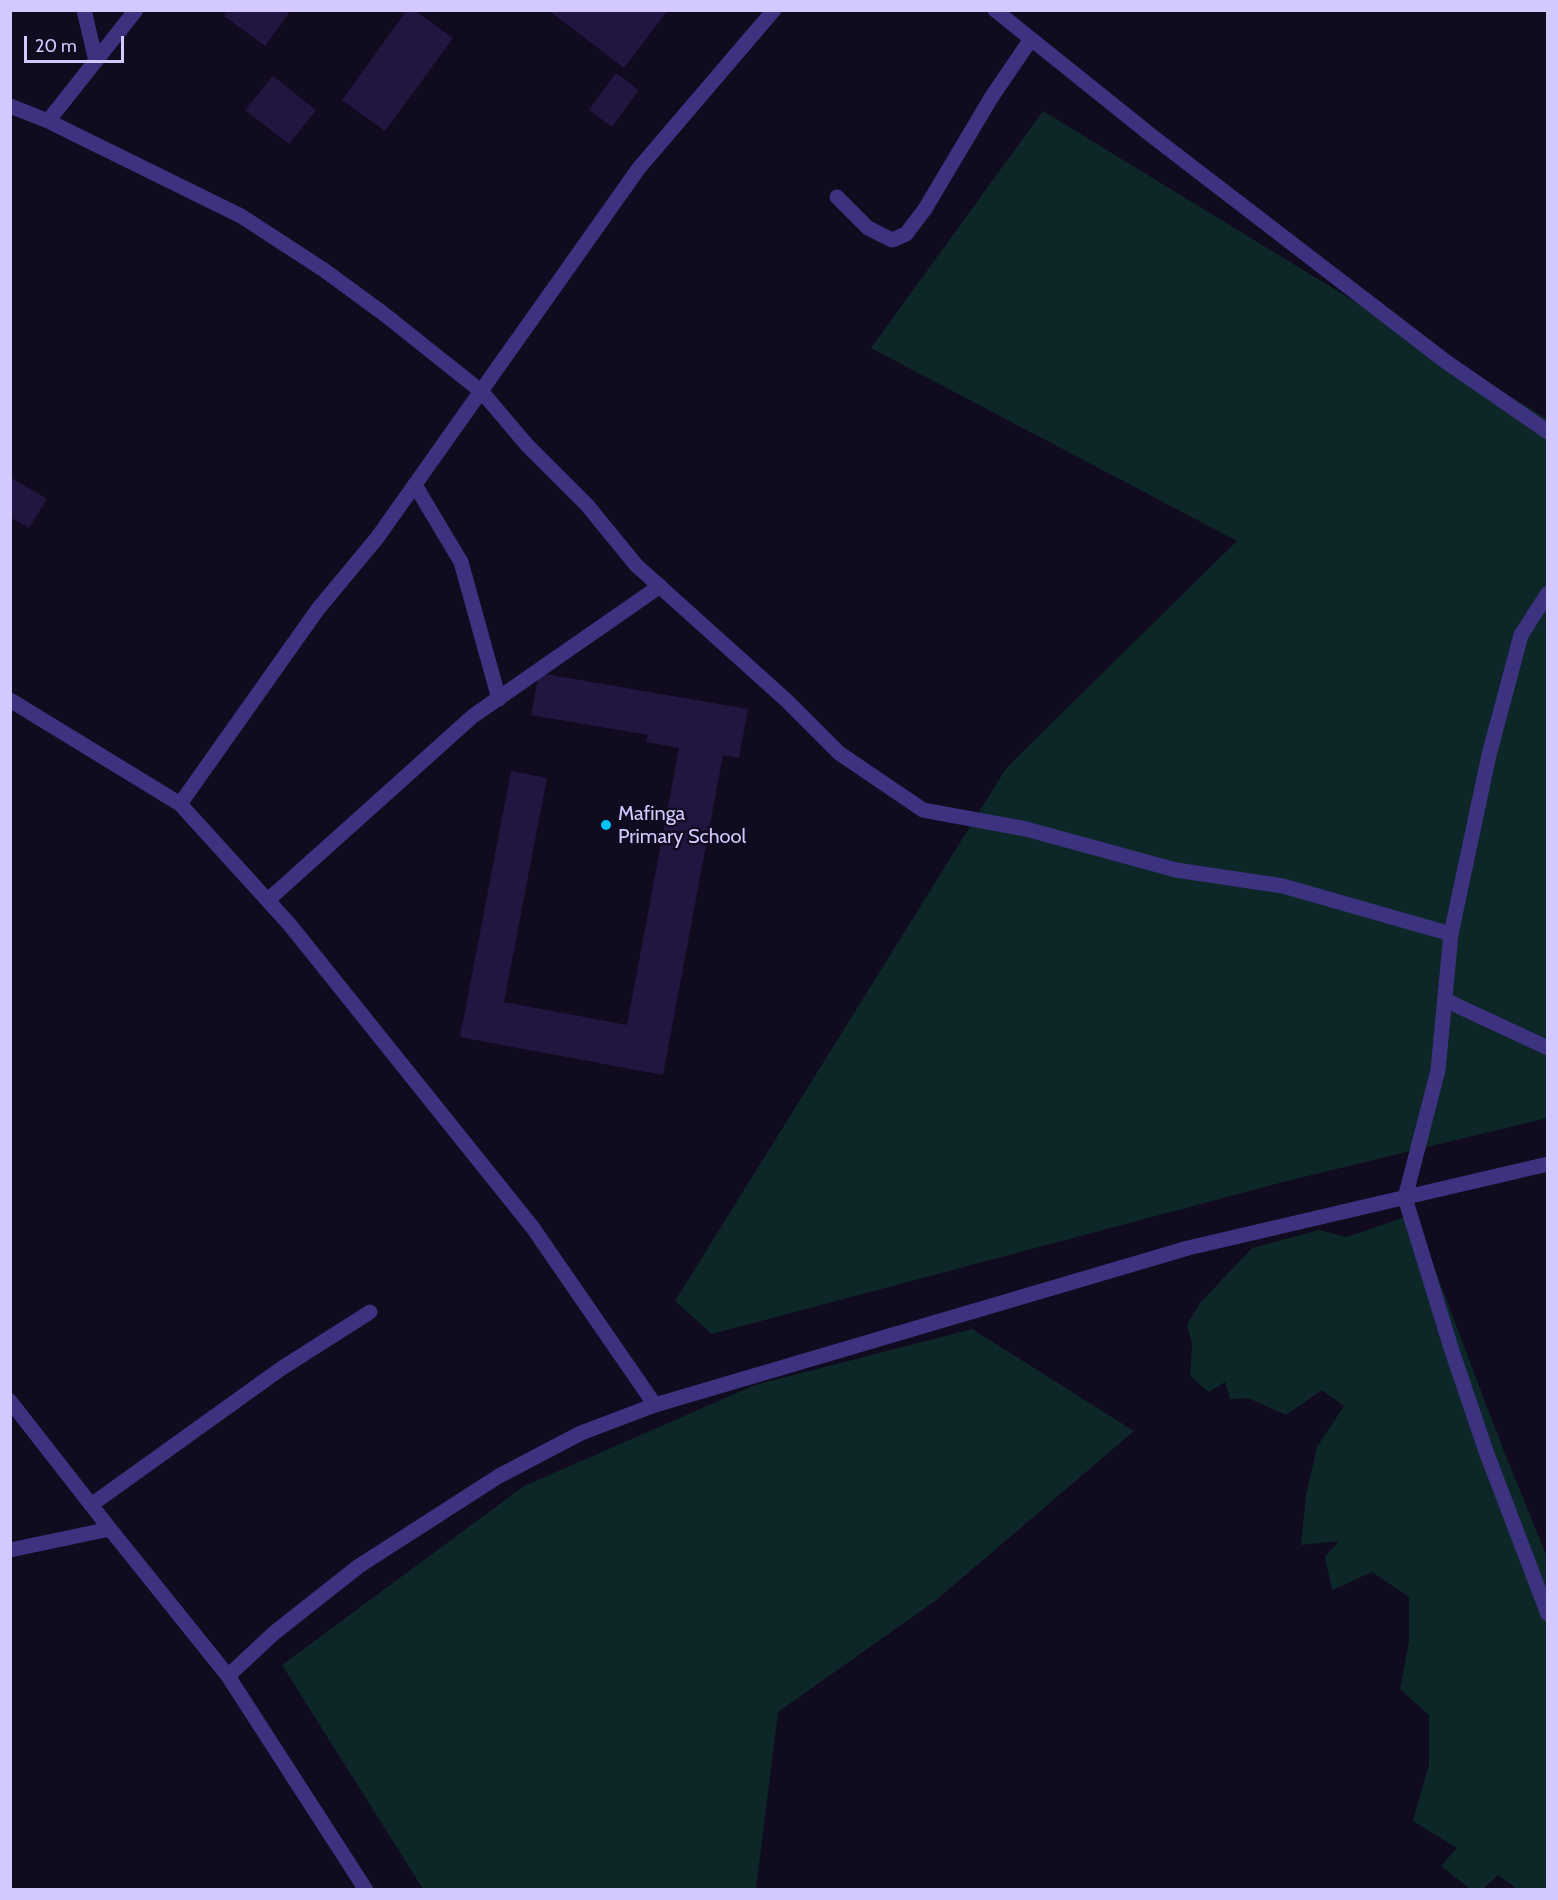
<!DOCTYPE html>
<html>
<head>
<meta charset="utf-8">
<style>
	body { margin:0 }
	#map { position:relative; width:1558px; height:1900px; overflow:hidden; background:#100b1e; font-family:Cabin,sans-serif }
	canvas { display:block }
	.frame { position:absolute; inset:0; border:12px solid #d3c8ff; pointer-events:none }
	.scale { position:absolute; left:24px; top:36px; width:100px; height:27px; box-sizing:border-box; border:3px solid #d3c8ff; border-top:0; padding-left:8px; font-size:18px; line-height:21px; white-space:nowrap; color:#d3c8ff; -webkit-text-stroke:4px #100b1e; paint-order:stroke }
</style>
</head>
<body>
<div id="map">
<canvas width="1558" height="1900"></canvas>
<div class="frame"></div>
<div class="scale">20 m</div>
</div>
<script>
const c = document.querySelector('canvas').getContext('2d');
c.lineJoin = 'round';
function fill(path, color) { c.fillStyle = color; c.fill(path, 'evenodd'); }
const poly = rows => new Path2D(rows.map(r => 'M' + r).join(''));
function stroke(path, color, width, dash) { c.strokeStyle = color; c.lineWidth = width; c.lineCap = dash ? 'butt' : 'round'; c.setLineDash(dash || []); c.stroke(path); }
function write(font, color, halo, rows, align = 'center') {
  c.font = font + ' Cabin,sans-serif'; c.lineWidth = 5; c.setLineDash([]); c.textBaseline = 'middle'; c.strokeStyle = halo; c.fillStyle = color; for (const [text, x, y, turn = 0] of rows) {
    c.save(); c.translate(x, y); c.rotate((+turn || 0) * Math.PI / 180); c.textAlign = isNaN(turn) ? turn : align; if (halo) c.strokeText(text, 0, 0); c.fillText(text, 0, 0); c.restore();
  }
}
fill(poly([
	[1043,111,1547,419,1547,1118,1291,1180,712,1334,675,1301,1007,767,1237,541,871,348],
	[1414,1214,1503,1449,1547,1557,1547,1889,1516,1889,1516,1888,1498,1875,1483,1889,1470,1889,1441,1866,1457,1848,1413,1821,1429,1764,1429,1715,1400,1689,1409,1642,1409,1597,1372,1572,1332,1590,1325,1557,1339,1541,1301,1545,1306,1496,1317,1447,1344,1406,1322,1390,1286,1415,1248,1398,1230,1399,1225,1382,1209,1392,1190,1376,1192,1344,1187,1325,1200,1303,1252,1248,1319,1230,1347,1237],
	[972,1329,1134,1431,935,1601,778,1712,756,1889,423,1889,282,1665,524,1486,755,1385]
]), '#0d2729');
fill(poly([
	[227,10,291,10,265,46,224,16],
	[407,10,414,10,453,38,385,131,342,100],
	[548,10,668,10,624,68],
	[616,73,639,90,612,127,589,110],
	[273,76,316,110,289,144,245,110],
	[10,477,47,499,29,528,10,517],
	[539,673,748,709,739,758,723,755,663,1075,460,1037,511,771,547,778,504,1002,627,1025,679,748,646,742,648,735,531,715]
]), '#221640');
stroke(poly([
	[482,392,527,445,587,505,636,565,786,700,839,753,923,810,1026,829,1176,870,1283,886,1451,934],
	[415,485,461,562,499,699],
	[268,900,473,716,660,586],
	[1445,1000,1548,1048]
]), '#3d3280', 15);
stroke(poly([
	[84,10,96,61],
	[995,10,1152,136,1445,361,1548,432],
	[10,106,48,121,241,216,324,270,384,314,482,392],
	[48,121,136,10],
	[837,197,868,228,892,240,906,234,925,209,991,98,1031,39],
	[1548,593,1521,635,1489,755,1451,934,1438,1070,1405,1198,1452,1351,1487,1454,1548,1614],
	[10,700,180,804,290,925,533,1228,655,1405],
	[180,804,318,609,377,538,639,168,774,10],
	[10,1401,110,1529,228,1676,366,1890],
	[91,1505,282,1368,370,1312],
	[10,1550,110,1529],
	[228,1676,274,1633,359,1566,499,1476,581,1433,655,1405,1188,1248,1548,1164]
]), '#3d3280', 15);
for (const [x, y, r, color] of [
	[606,825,6,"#00c3f3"]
]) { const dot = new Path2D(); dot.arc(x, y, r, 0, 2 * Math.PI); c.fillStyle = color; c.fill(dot); stroke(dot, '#100b1e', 2); }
write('20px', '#d3c8ff', '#100b1e', [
	["Mafinga",618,814],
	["Primary School",618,837]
], 'left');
</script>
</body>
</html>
